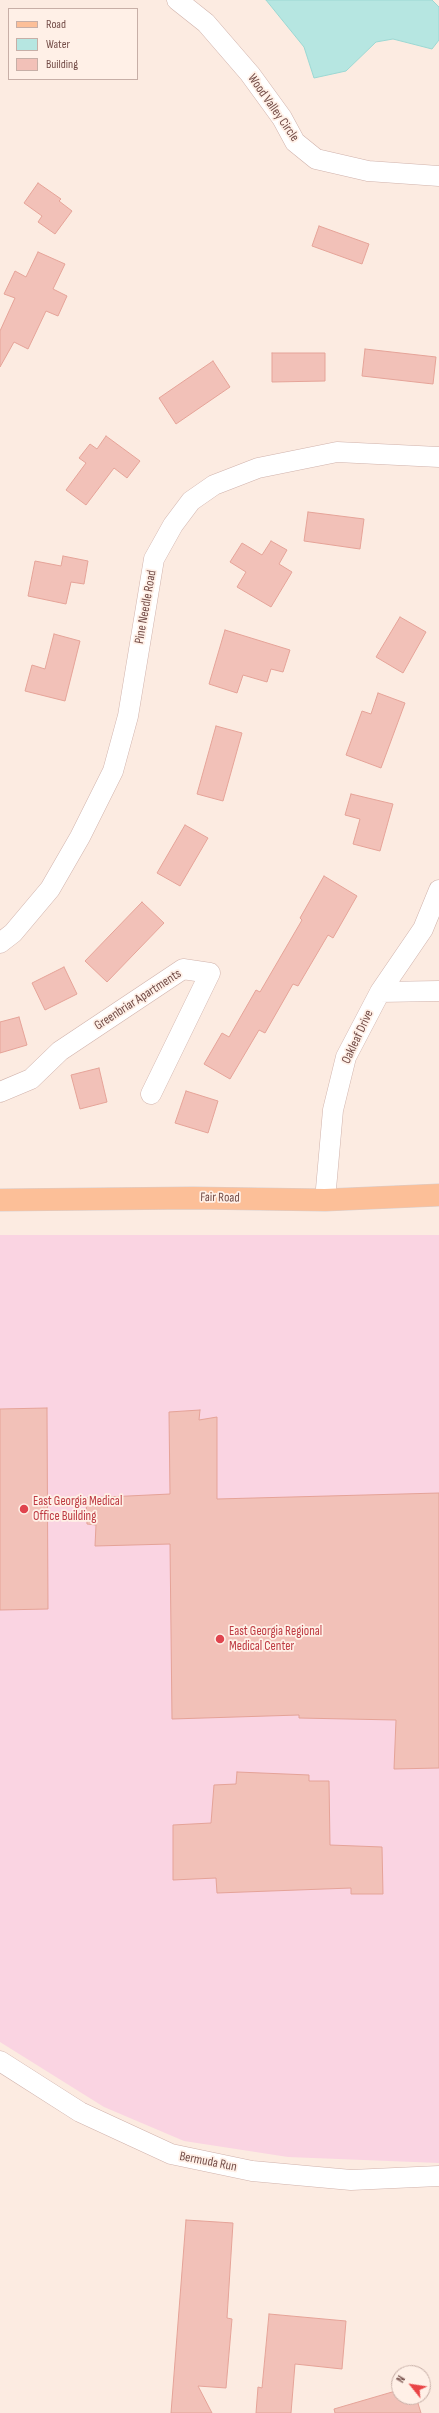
<!DOCTYPE html>
<html>
<head>
<meta charset="utf-8">
<style>
	body { margin:0 }
	#map { position:relative; width:439px; height:2413px; overflow:hidden; background:#fcebe1; font-family:"Sofia Sans Condensed",sans-serif }
	canvas { display:block }
	.legend { position:absolute; left:8px; top:8px; width:130px; height:72px; box-sizing:border-box; background:#fff0e7; border:1px solid #c7afa7; margin:0; padding:5px 7px; list-style:none; font-size:12px; color:#744d48 }
	.legend li { display:flex; align-items:center; gap:8px; height:20px }
	.legend b { width:20px; border:1px solid #c7afa7 }
	.north { position:absolute; left:391px; top:2365px; width:40px; height:40px; box-sizing:border-box; background:#fff0e7; border:1px solid #c7afa7; border-radius:50%; rotate:300deg; font-size:11px; font-weight:700; line-height:16px; text-align:center; color:#744d48 }
	.north::after { content:''; display:block; margin:auto; width:14px; height:18px; background:#e94446; clip-path:polygon(50% 0,100% 100%,50% 72%,0 100%) }
</style>
</head>
<body>
<div id="map">
<canvas width="439" height="2413"></canvas>
<ul class="legend">
<li><b style="height:5px;background:#fcbf98"></b>Road</li>
<li><b style="height:11px;background:#b6e6e1"></b>Water</li>
<li><b style="height:11px;background:#f2c1b8"></b>Building</li>
</ul>
<div class="north">N</div>
</div>
<script>
const c = document.querySelector('canvas').getContext('2d');
c.lineJoin = 'round';
function fill(path, color) { c.fillStyle = color; c.fill(path, 'evenodd'); }
const poly = rows => new Path2D(rows.map(r => 'M' + r).join(''));
function stroke(path, color, width, dash) { c.strokeStyle = color; c.lineWidth = width; c.lineCap = dash ? 'butt' : 'round'; c.setLineDash(dash || []); c.stroke(path); }
function write(font, color, halo, rows, align = 'center') {
  c.font = font + ' "Sofia Sans Condensed",sans-serif'; c.lineWidth = 3.5; c.setLineDash([]); c.textBaseline = 'middle'; c.strokeStyle = halo; c.fillStyle = color; for (const [text, x, y, turn = 0] of rows) {
    c.save(); c.translate(x, y); c.rotate((+turn || 0) * Math.PI / 180); c.textAlign = isNaN(turn) ? turn : align; if (halo) c.strokeText(text, 0, 0); c.fillText(text, 0, 0); c.restore();
  }
}
fill(poly([
	[0,1235,439,1235,439,2163,288,2157,184,2141,104,2107,0,2042]
]), '#fad4e2');
const water = poly([
	[266,0,432,0,439,7,439,40,432,49,393,39,376,42,346,71,314,78,304,47,266,0]
]);
fill(water, '#b6e6e1');
stroke(water, '#9cd8d3', 1);
const building = poly([
	[38,183,61,199,59,201,72,211,55,234,38,222,42,216,24,203,38,183],
	[319,226,369,244,362,264,312,246,319,226],
	[38,252,65,264,53,289,67,296,58,316,46,311,28,349,14,342,0,367,0,331,15,298,4,294,15,271,26,277,38,252],
	[365,349,436,357,433,384,362,376,365,349],
	[272,353,325,353,325,381,272,382,272,353],
	[213,361,230,387,176,424,159,398,213,361],
	[106,436,140,461,127,478,114,468,86,505,66,490,86,463,79,458,90,444,97,449,106,436],
	[308,512,364,519,360,549,304,541,308,512],
	[271,541,287,550,279,564,292,572,271,607,237,587,246,572,230,562,242,543,262,555,271,541],
	[63,556,88,561,84,584,71,582,66,604,28,596,35,561,61,566,63,556],
	[400,617,426,632,403,673,376,657,400,617],
	[225,630,290,650,283,672,271,669,267,682,243,675,237,693,209,684,225,630],
	[54,634,80,641,65,701,25,691,32,665,45,669,54,634],
	[378,693,405,703,381,768,346,755,362,711,371,714,378,693],
	[216,726,242,733,223,801,197,794,216,726],
	[351,794,393,804,380,851,353,844,360,819,345,815,351,794],
	[185,825,208,838,180,886,157,873,185,825],
	[324,876,357,896,333,938,328,935,298,986,293,984,265,1033,259,1030,230,1079,204,1064,222,1033,229,1037,256,990,260,992,302,920,300,918,324,876],
	[142,902,164,923,107,982,85,961,142,902],
	[64,967,77,994,45,1010,32,983,64,967],
	[19,1017,27,1045,0,1053,0,1022,19,1017],
	[99,1068,107,1102,80,1109,71,1075,99,1068],
	[186,1091,218,1101,208,1133,175,1123,186,1091],
	[47,1408,48,1609,0,1610,0,1409,47,1408],
	[200,1410,199,1420,217,1417,217,1499,439,1493,439,1768,394,1769,396,1720,299,1718,299,1715,172,1719,170,1544,95,1546,96,1525,87,1524,86,1498,170,1494,169,1412,200,1410],
	[237,1772,309,1775,309,1781,329,1781,330,1845,382,1847,383,1894,351,1894,351,1888,217,1893,216,1878,173,1880,173,1825,211,1823,214,1785,236,1784,237,1772],
	[186,2220,233,2223,227,2318,232,2319,226,2388,198,2386,212,2413,171,2413,186,2220],
	[269,2314,346,2321,342,2369,295,2364,291,2413,256,2413,258,2387,262,2388,269,2314],
	[399,2390,399,2397,416,2397,421,2413,335,2413,334,2409,399,2390]
]);
fill(building, '#f2c1b8');
stroke(building, '#e5a398', 1);
const street = poly([
	[177,0,206,23,250,74,282,118,295,142,316,159,368,171,439,176],
	[0,943,13,933,50,889,80,837,113,771,128,716,154,559,173,525,191,501,214,485,258,468,337,452,439,457],
	[380,992,439,991],
	[0,1092,31,1079,60,1051,183,969,210,973,151,1094],
	[325,1200,333,1110,346,1057,380,992,423,929,439,890],
	[0,2061,80,2112,171,2154,252,2171,351,2180,439,2176]
]);
const primary = poly([
	[0,1200,193,1198,325,1200,439,1195]
]);
stroke(street, '#d0b2ab', 21);
stroke(primary, '#d8cdcc', 23);
stroke(street, '#fff', 20);
stroke(primary, '#fcbf98', 22);
for (const [x, y, r, color] of [
	[24,1509,5,"#e0444e"],
	[220,1639,5,"#e0444e"]
]) { const dot = new Path2D(); dot.arc(x, y, r, 0, 2 * Math.PI); c.fillStyle = color; c.fill(dot); stroke(dot, '#fff0e7', 1.5); }
write('13px', '#744d48', '#fff0e7', [
	["Wood Valley Circle",273,108,55],
	["Pine Needle Road",146,607,-80],
	["Greenbriar Apartments",138,1000,-33],
	["Oakleaf Drive",358,1037,-65],
	["Fair Road",220,1198,1],
	["Bermuda Run",208,2162,11]
]);
write('13px', '#be3a42', '#fff0e7', [
	["East Georgia Medical",33,1502],
	["Office Building",33,1517],
	["East Georgia Regional",229,1632],
	["Medical Center",229,1647]
], 'left');
</script>
</body>
</html>
